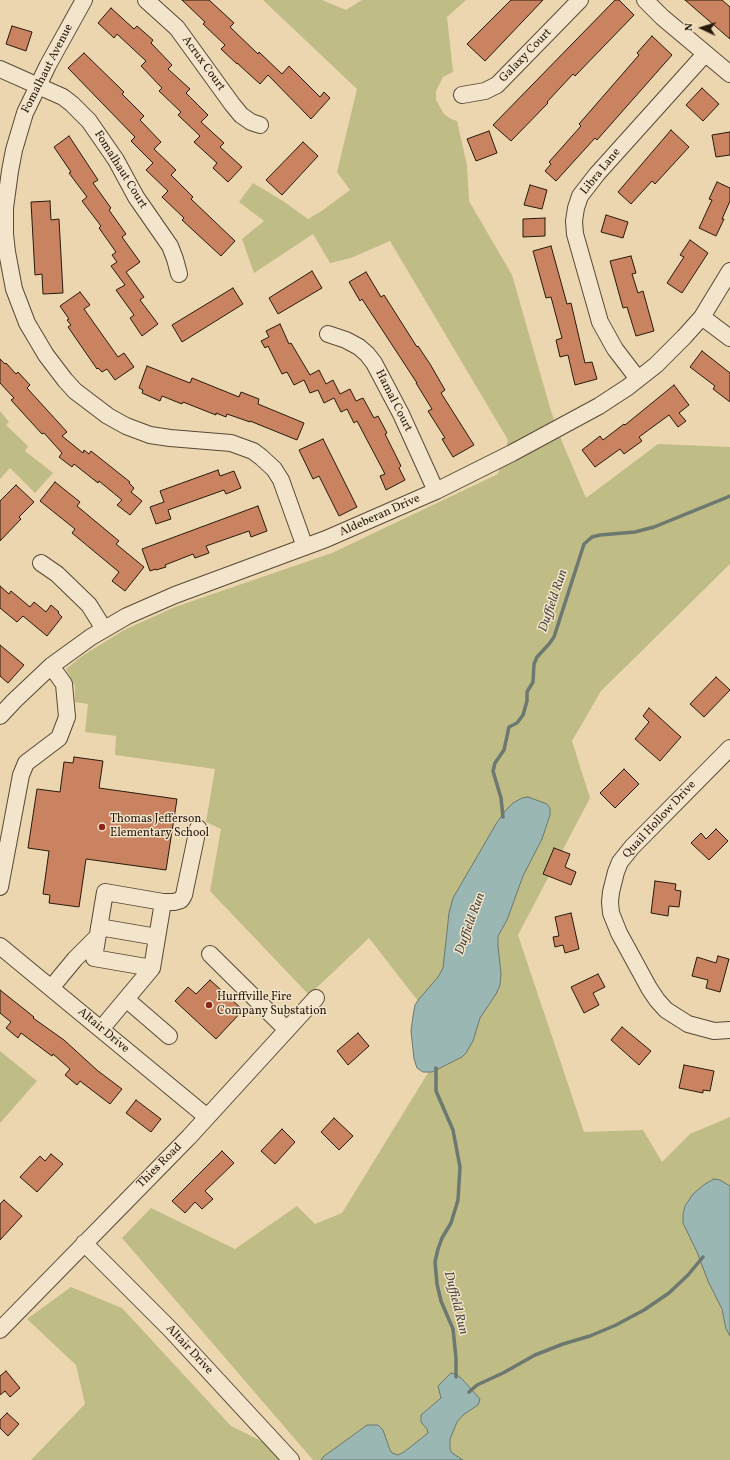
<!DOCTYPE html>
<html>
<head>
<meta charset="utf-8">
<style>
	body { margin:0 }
	#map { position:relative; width:730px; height:1460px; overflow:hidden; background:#ecd6b0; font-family:Vollkorn,serif }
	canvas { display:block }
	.north { position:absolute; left:682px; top:8px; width:40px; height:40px; -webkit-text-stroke:3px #f3e4cc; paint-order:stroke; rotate:274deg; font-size:11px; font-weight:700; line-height:16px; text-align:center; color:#271a0b }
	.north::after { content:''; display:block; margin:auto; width:14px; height:18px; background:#271a0b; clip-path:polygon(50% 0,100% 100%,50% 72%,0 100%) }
</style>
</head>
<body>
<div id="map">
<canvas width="730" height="1460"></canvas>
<div class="north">N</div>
</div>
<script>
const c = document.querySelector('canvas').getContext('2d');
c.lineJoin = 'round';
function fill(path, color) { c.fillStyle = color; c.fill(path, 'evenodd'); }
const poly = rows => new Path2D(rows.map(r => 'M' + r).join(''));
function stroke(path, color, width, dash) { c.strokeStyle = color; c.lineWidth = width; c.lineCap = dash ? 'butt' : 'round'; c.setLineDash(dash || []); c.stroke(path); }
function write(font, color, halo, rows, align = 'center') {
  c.font = font + ' Vollkorn,serif'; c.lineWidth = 3; c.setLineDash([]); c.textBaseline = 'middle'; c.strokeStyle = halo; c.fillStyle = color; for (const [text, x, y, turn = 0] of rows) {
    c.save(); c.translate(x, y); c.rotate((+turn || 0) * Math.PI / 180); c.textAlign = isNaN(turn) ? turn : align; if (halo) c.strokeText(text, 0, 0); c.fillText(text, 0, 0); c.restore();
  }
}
fill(poly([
	[263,0,322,0,346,10,362,0,466,0,447,17,453,72,443,77,436,91,436,100,444,114,451,119,457,121,467,165,469,201,512,275,551,411,563,444,586,498,658,444,730,447,730,564,601,691,572,741,590,798,518,935,584,1132,643,1130,662,1162,690,1134,730,1117,730,1460,313,1460,122,1238,151,1208,235,1249,297,1206,315,1224,342,1213,428,1073,418,1001,369,938,309,995,210,891,221,829,206,822,215,769,115,755,116,736,85,732,88,704,75,702,75,686,66,669,82,656,124,630,175,607,332,553,498,474,508,440,390,241,351,258,330,263,313,234,254,273,242,239,264,221,239,202,253,183,283,201,308,219,323,210,350,190,337,172,357,89],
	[0,411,9,422,6,425,28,446,25,451,53,473,35,493,10,468,0,479],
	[0,1051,37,1081,0,1123],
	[71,1287,122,1308,231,1426,300,1460,31,1460,85,1404,76,1365,27,1319]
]), '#bfbc86');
const water = poly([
	[528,797,547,804,550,808,550,815,542,839,523,876,507,920,498,936,498,946,501,974,500,985,496,994,480,1018,473,1041,466,1053,462,1057,432,1072,423,1072,417,1068,414,1059,411,1031,413,1016,415,1005,419,999,438,977,443,968,449,913,453,898,496,824,505,811,513,803,522,798,528,797],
	[714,1179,720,1180,730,1186,730,1336,726,1329,722,1309,708,1281,697,1252,683,1223,683,1214,685,1206,693,1194,705,1184,714,1179],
	[451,1373,457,1375,462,1379,480,1399,478,1405,463,1415,457,1422,450,1439,450,1449,452,1453,463,1460,321,1460,323,1457,367,1425,378,1425,383,1430,390,1450,392,1453,398,1455,404,1452,428,1433,427,1429,421,1422,421,1415,441,1398,438,1386,451,1373]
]);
fill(water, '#9ab7b3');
stroke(water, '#6c7870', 1);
stroke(poly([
	[503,817,501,798,493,771,495,763,504,750,509,727,517,723,523,715,527,701,527,692,533,682,534,664,537,657,549,644,554,637,584,544,592,537,600,535,635,532,654,527,730,496],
	[436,1068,436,1091,453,1130,460,1167,458,1200,451,1223,442,1238,438,1249,435,1262,437,1284,441,1301,453,1329,456,1358,456,1377],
	[469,1392,477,1385,503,1373,535,1355,563,1344,590,1336,616,1325,644,1310,669,1293,688,1275,703,1257]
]), '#6c7870', 3.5);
const building = poly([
	[182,0,209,0,234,23,230,27,258,54,259,52,282,74,289,66,320,97,324,92,330,98,311,119,268,75,260,84,237,63,237,64,221,49,225,45,203,24,205,22,182,0],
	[511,0,543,0,485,61,467,44,511,0],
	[615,0,619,0,634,15,575,76,573,74,547,102,548,103,511,141,493,125,615,0],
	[685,0,722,0,730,7,730,39,685,0],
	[111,8,134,29,137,26,153,40,151,43,172,65,168,69,190,89,186,93,208,115,201,122,224,143,220,147,242,167,228,182,213,168,217,163,194,142,200,136,178,115,181,112,159,91,162,88,141,66,146,61,117,34,114,38,98,23,111,8],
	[12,26,32,32,26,51,6,44,12,26],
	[652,36,672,55,597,140,595,138,556,181,545,171,551,164,549,162,581,126,579,124,639,55,637,53,652,36],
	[84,53,124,92,122,94,144,116,140,120,161,142,154,149,176,170,171,175,193,197,191,199,235,241,221,256,182,220,184,218,162,197,168,191,146,170,153,163,131,141,135,137,68,68,84,53],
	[702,88,719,104,703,121,686,105,702,88],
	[671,130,689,147,655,184,652,181,631,204,618,192,671,130],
	[489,131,497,153,476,161,467,139,489,131],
	[730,132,730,155,716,157,712,135,730,132],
	[69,136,98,180,93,183,111,208,109,210,126,234,122,237,140,262,126,272,144,297,140,300,158,324,142,336,130,318,134,315,116,290,125,285,111,266,117,262,112,255,116,252,99,228,101,226,82,201,87,197,69,173,71,172,54,147,69,136],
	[303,142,318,156,282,195,266,180,303,142],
	[717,182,730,188,730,201,722,219,724,219,716,236,699,228,712,200,709,199,717,182],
	[530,185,547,190,542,209,524,205,530,185],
	[50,201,51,220,59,219,63,293,43,294,42,274,35,275,31,202,50,201],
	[606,215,628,222,623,238,601,232,606,215],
	[545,218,545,236,523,237,523,219,545,218],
	[690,240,708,253,682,293,667,283,684,257,680,255,690,240],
	[551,246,567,304,571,303,585,363,592,362,597,379,575,385,568,355,560,357,556,340,562,338,551,297,546,298,533,251,551,246],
	[631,256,636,273,632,274,638,293,643,291,654,331,636,336,627,307,623,308,610,261,631,256],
	[312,271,322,288,278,314,269,298,312,271],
	[366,272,381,297,384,295,417,347,418,346,430,364,445,390,441,393,474,445,453,457,442,439,445,438,428,411,432,409,416,383,417,383,362,299,360,301,349,282,366,272],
	[233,288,243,304,182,342,172,325,233,288],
	[80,292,90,305,84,309,118,357,124,353,134,367,115,380,107,369,102,372,98,368,97,369,68,327,71,325,67,320,69,319,60,306,80,292],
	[280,324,289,344,291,343,310,375,319,370,326,384,333,380,340,394,350,389,356,401,363,398,374,418,378,416,387,433,385,434,401,466,399,468,405,480,386,490,380,476,385,474,357,421,354,423,347,409,341,412,334,398,324,403,318,390,310,393,304,380,294,385,287,372,282,374,268,346,265,348,261,341,269,337,266,331,280,324],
	[702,351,730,373,730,402,713,389,715,386,690,367,702,351],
	[0,359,5,364,6,363,16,374,18,372,30,385,27,388,67,432,62,436,83,453,84,450,89,454,91,451,130,482,129,483,134,488,131,492,142,501,130,515,117,505,122,500,99,481,98,483,74,464,72,467,59,457,62,453,44,433,42,434,11,400,14,398,0,383,0,359],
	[147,366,190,383,192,378,239,397,241,392,259,399,258,404,304,423,297,440,250,421,250,422,227,414,226,417,216,413,216,415,183,402,182,404,162,396,160,401,142,393,143,390,139,388,147,366],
	[674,385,689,405,679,413,686,421,678,427,669,415,639,437,642,441,624,454,620,449,595,467,582,450,600,436,603,440,624,424,625,425,674,385],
	[323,439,357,507,339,516,319,476,313,479,299,450,323,439],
	[218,470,220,476,234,471,241,488,226,494,224,490,168,510,171,519,156,524,150,507,164,502,160,491,218,470],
	[55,482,80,502,77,506,119,541,116,544,144,567,125,591,112,581,119,572,72,533,75,529,40,501,55,482],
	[16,485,34,502,19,517,21,519,0,541,0,501,16,485],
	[258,506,267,531,251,537,249,531,206,546,209,553,195,558,193,554,165,565,166,567,156,570,156,569,150,571,142,549,258,506],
	[0,586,9,594,11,591,30,607,34,602,46,612,51,605,59,612,58,613,62,617,47,636,23,616,17,622,0,608,0,586],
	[0,645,24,665,8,683,0,676,0,645],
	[716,677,730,690,704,717,690,704,716,677],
	[649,708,681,737,660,761,635,739,649,722,643,716,649,708],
	[74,757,103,761,99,788,177,799,166,870,86,859,79,907,49,903,50,895,43,894,49,851,28,848,37,789,60,792,64,762,73,763,74,757],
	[624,769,639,784,615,808,600,793,624,769],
	[716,829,728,841,709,860,691,843,701,833,706,839,716,829],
	[554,848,570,854,565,867,576,872,571,885,543,874,554,848],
	[655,881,676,884,675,890,681,891,679,907,669,906,668,916,651,913,655,881],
	[571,913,579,949,565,953,563,945,555,947,553,937,559,936,555,917,571,913],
	[718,956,729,959,720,992,706,988,708,980,692,976,697,957,716,963,718,956],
	[598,974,605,987,593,993,599,1005,584,1013,571,987,598,974],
	[210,980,243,1010,216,1039,175,1001,188,987,196,994,210,980],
	[0,990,34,1017,33,1018,64,1040,98,1071,122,1089,110,1104,80,1081,77,1085,65,1075,70,1069,53,1054,52,1056,21,1033,18,1038,6,1028,11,1022,0,1013,0,990],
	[622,1027,651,1051,639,1065,611,1040,622,1027],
	[358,1033,369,1046,348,1065,337,1051,358,1033],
	[684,1065,714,1071,710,1091,703,1090,703,1093,679,1088,684,1065],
	[136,1100,161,1119,151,1132,126,1113,136,1100],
	[334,1118,353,1136,339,1150,321,1132,334,1118],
	[282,1129,295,1142,275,1164,261,1151,282,1129],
	[222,1151,234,1163,205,1191,213,1199,202,1209,195,1202,185,1213,172,1201,222,1151],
	[51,1154,63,1164,37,1192,20,1177,40,1156,45,1161,51,1154],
	[4,1200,22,1216,0,1240,0,1204,4,1200],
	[6,1371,20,1388,10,1397,5,1391,0,1395,0,1376,6,1371],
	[7,1413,19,1424,8,1436,0,1428,0,1420,7,1413]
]);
fill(building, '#ca8361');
stroke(building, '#271a0b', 1);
const minor = poly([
	[84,0,48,65,25,113,14,150,10,171,5,208,5,234,7,252,14,289,27,323,46,355,65,380,75,391,108,416,126,426,150,435,170,438,231,443,253,451,261,457,274,469,281,480,305,547],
	[146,0,177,28,232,104,241,115,251,122,260,125],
	[645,0,662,17,730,74],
	[0,69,63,97,72,104,89,121,116,160,136,197,170,246,175,259,179,274],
	[462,95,485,91,497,85,580,0],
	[702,317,730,338],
	[328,334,346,340,359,347,367,354,374,363,401,414,436,491],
	[638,379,615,349,600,322,575,234,574,221,576,208,580,196,597,174,705,54],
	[41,563,57,574,89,605,104,629],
	[0,716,14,701,51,666,91,637,127,616,175,595,326,539,436,491,512,453,599,406,628,387,656,365,684,337,702,317,730,271],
	[730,748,632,847,620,862,616,872,611,892,610,902,611,913,619,933,649,988,657,1000,666,1010,688,1024,714,1031,730,1030],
	[0,887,21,775,26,763,59,738,67,717,64,684,51,666],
	[163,902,174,902,181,900,184,895,198,828],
	[99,927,157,937],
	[0,946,207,1117],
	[210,954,287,1030],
	[51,988,75,959,97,937],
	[126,999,169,1036],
	[101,1029,152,968,163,902,105,892,94,958,152,968],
	[84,1243,170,1329,291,1460],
	[0,1330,189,1137,316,998]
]);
stroke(minor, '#584934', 18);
stroke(minor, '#f3e4cc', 16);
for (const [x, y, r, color] of [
	[102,827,4,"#8f2418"],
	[209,1005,4,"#8f2418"]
]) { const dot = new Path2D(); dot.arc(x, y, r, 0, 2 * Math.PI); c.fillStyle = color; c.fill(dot); stroke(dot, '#f3e4cc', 1.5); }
write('12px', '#271a0b', '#f3e4cc', [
	["Galaxy Court",526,56,-46],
	["Acrux Court",203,64,54],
	["Fomalhaut Avenue",48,69,-63],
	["Fomalhaut Court",120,170,58],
	["Libra Lane",601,172,-51],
	["Hamal Court",393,401,63],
	["Aldeberan Drive",380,516,-24],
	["Quail Hollow Drive",660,820,-47],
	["Altair Drive",103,1031,40],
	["Thies Road",160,1166,-45],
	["Altair Drive",189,1350,47]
]);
write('12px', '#271a0b', '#f3e4cc', [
	["Thomas Jefferson",110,820],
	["Elementary School",110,834],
	["Hurffville Fire",217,998],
	["Company Substation",217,1012]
], 'left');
write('italic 13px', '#4a493d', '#f3e4cc', [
	["Duffield Run",554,601,-71],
	["Duffield Run",471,924,-70],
	["Duffield Run",455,1303,76]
]);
</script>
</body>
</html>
